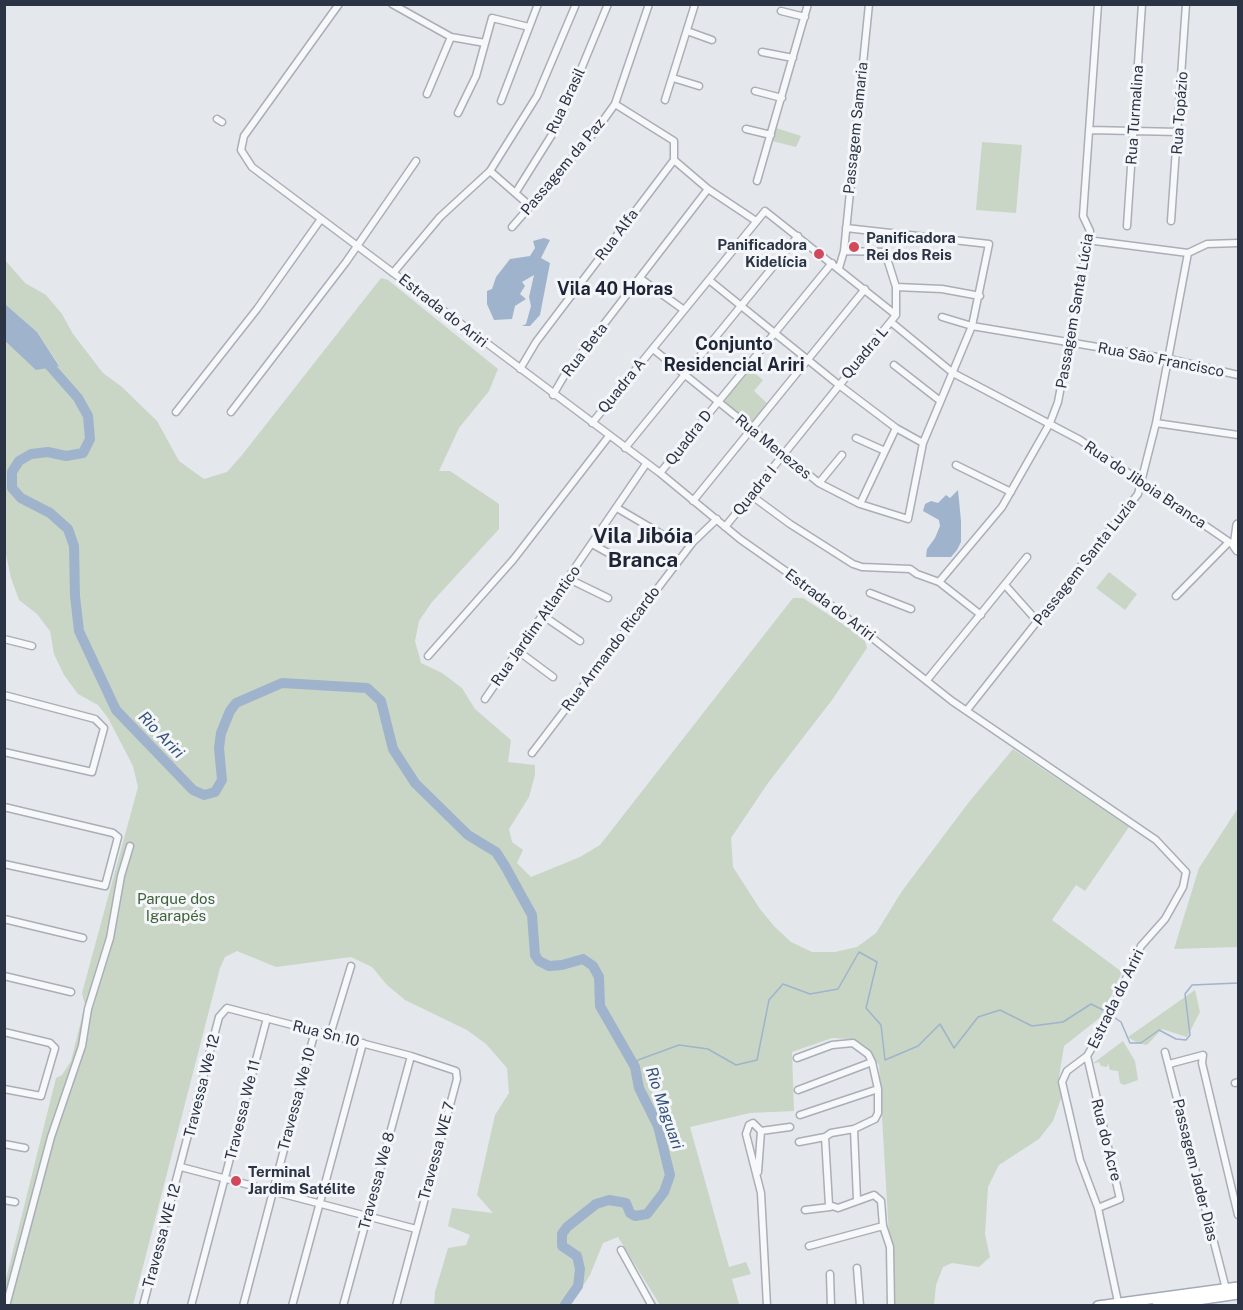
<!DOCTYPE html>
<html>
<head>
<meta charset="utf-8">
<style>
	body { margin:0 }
	#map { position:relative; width:1243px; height:1310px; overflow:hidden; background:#e4e7ec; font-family:"Public Sans",sans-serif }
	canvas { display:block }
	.frame { position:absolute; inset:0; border:6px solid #2b3445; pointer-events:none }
</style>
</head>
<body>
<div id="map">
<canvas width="1243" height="1310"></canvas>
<div class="frame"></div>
</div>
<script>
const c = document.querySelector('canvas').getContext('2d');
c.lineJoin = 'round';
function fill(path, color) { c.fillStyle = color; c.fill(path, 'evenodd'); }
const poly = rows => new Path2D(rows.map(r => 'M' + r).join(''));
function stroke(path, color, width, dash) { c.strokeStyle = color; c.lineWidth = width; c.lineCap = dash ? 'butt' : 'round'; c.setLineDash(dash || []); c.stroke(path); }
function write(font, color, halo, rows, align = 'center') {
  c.font = font + ' "Public Sans",sans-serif'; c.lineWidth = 6; c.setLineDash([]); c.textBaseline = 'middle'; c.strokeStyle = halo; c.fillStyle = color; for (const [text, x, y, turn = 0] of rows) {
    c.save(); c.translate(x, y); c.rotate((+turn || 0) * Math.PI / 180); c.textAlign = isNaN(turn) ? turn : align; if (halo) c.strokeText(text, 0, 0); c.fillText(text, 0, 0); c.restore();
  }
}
fill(poly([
	[776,128,801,136,796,147,772,141],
	[982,142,1022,145,1016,213,976,210],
	[4,259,25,283,46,295,62,314,73,334,103,373,122,387,157,421,179,461,204,479,227,472,242,455,381,278,388,280,498,369,489,391,459,428,439,471,450,471,499,504,499,529,432,602,419,621,415,641,421,663,442,673,462,688,475,709,511,740,508,762,535,765,535,775,529,797,509,829,512,842,523,850,517,863,531,877,580,857,600,845,793,598,803,598,864,638,867,648,832,700,768,783,731,838,733,867,760,909,774,926,791,942,812,952,835,952,857,947,876,933,902,891,969,802,1013,749,1129,827,1085,891,1076,885,1052,920,1122,972,1102,1016,1064,1046,1058,1083,1062,1096,1053,1121,1039,1139,999,1165,988,1187,985,1234,990,1257,979,1267,952,1263,943,1267,936,1285,934,1305,893,1305,879,1065,865,1049,848,1039,832,1038,792,1052,794,1111,750,1113,690,1127,729,1267,746,1262,751,1274,732,1279,739,1304,660,1305,618,1237,603,1243,590,1275,571,1305,434,1305,435,1292,448,1248,466,1245,470,1235,448,1226,452,1208,493,1213,477,1195,495,1115,509,1093,507,1068,486,1044,467,1030,405,1000,387,985,372,967,351,957,276,967,237,951,225,957,220,968,133,1305,5,1305,5,1283,56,1078,62,1075,71,1061,85,1005,82,993,138,787,133,766,108,718,98,705,78,694,64,675,54,654,50,631,37,614,19,600,11,578,4,545,5,341,36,369,59,365,37,332,5,304],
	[747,367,763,380,754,391,767,403,750,425,720,402],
	[1109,572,1137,594,1125,610,1096,588],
	[1238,808,1238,947,1174,949,1199,868],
	[1195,990,1200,1012,1187,1037,1162,1029,1147,1045,1137,1043,1128,1037],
	[1123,1041,1135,1061,1138,1080,1124,1085,1120,1083,1118,1071,1110,1070,1108,1063,1107,1067,1101,1066,1099,1062,1092,1064]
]), '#c9d6c5');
fill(poly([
	[544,238,550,240,541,258,550,263,540,315,530,326,522,326,526,324,531,306,529,297,534,275,522,282,525,286,520,294,526,299,515,306,512,319,494,320,487,304,487,291,492,289,496,277,510,259,530,256,535,248,533,241],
	[5,304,37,332,59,366,36,370,5,341],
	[958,490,961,521,961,542,957,550,951,557,926,557,927,549,935,538,940,526,939,520,923,511,925,504,931,501,938,503,946,495,950,498]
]), '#9fb4cc');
stroke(poly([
	[1112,1016,1121,1022,1130,1043,1141,1043,1159,1030,1176,1039,1186,1040,1190,1035,1185,994,1192,985,1238,983],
	[635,1067,638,1060,679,1045,708,1049,736,1065,757,1060,769,1000,783,984,810,994,838,989,859,952,877,962,866,1008,881,1025,885,1060,918,1046,940,1024,954,1048,978,1017,1000,1010,1032,1026,1063,1022,1091,1004,1109,1013]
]), '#9fb4cc', 1.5);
stroke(poly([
	[42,357,78,398,88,416,90,439,83,453,66,456,48,452,31,454,19,461,12,472,12,488,21,498,50,513,68,529,74,546,75,596,79,631,116,710,193,790,204,795,215,792,222,780,219,748,221,733,230,711,236,703,282,683,367,688,381,701,393,749,415,783,468,835,496,852,505,866,532,915,535,955,539,961,549,966,562,965,583,959,593,966,599,977,600,1006,635,1067,639,1088,658,1126,670,1175,664,1192,647,1214,635,1216,630,1213,626,1203,609,1200,596,1204,567,1227,562,1234,562,1246,577,1256,580,1269,578,1286,564,1306]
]), '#9fb4cc', 10);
const minor = poly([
	[339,4,244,136,241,150,252,167,660,473,740,539,804,584,952,701,1156,840,1186,872,1183,887,1165,919,1141,946,1103,1029,1087,1056,1067,1071,1062,1082,1080,1160,1098,1208,1118,1302],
	[392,4,451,37,485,43],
	[781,11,805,17],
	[687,31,712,40],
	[762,52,793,58],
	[673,78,699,86],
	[755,91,782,98],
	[427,94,451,37],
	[665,100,695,4],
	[501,101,538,4],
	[615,104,674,141,674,160,708,189,756,221],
	[458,113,476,76,492,18,529,27],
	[217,119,222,122],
	[746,129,771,135],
	[1089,130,1179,132],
	[490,171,530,206],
	[757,181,808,4],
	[516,192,558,125,608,4],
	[1171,221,1186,4],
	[1127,226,1142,4],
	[512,227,597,129,615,104,649,4],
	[1087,240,1188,253,1207,244,1238,243],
	[839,268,844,251,869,4],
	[393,273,440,217,490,171,537,96,576,4],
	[641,279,684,310],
	[709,280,839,385,896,428,923,443],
	[896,287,942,289,980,296],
	[942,317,972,326,1169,359,1238,375],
	[891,322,953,373,1080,440,1235,546],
	[653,349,819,483,860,504,908,519,923,443,972,326,989,244,846,228],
	[894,365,939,400],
	[520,369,536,342,674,160],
	[553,395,564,376,708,189],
	[176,412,257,309,321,219],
	[231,412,346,262,416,161],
	[592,423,765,211,896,315],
	[1156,423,1238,435],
	[856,438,885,451],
	[625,448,798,236],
	[956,465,1011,492],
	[660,473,832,263],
	[819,483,842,455],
	[752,496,790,524,853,564,862,567,910,569,917,574,939,582,981,615],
	[693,501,865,289],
	[860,504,896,428],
	[617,508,663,535],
	[725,527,896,315,896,287,885,252,844,251],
	[592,544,619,559],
	[569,579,608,598],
	[939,582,1002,507,1050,423,1058,402,1090,231,1083,216,1098,4],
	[1005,585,1038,622],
	[870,593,911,609],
	[1176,596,1229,542],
	[542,615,580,641],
	[4,639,32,646],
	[518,651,553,677],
	[428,656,513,560,609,436],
	[927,680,1027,557],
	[4,695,95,719,104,728,92,772,4,752],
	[485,699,646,464],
	[967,710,1138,494,1156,423,1188,253],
	[532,753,693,542,717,519],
	[4,807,113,833,118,837,105,886,4,864],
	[4,919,83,938],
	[4,976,71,992],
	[4,1032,50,1043,55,1048,41,1096,4,1089],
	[330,1035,351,966],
	[1165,1052,1226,1289],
	[1087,1056,1120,1199,1098,1208],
	[797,1058,832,1045,853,1043,868,1054,872,1062,878,1089,878,1113,875,1119,854,1129,831,1133,825,1137,829,1205,838,1208,874,1195,881,1201,883,1226,809,1246],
	[1169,1064,1203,1055,1202,1063,1238,1215],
	[1235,1083,1238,1082],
	[798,1090,872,1062],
	[800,1115,878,1089],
	[854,1129,857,1200],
	[761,1131,790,1127],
	[799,1142,825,1137],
	[4,1144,25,1148],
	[181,1167,416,1229],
	[758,1172,761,1131,753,1123,749,1125,746,1134,761,1193,767,1306],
	[4,1200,15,1202],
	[805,1210,830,1207],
	[883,1226,890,1247,891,1306],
	[621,1250,652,1306],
	[857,1268,860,1306],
	[830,1274,831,1306],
	[6,1306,51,1137,82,1046,88,1009,110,938,121,876,130,846],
	[143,1306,219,1017,227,1008,411,1056,456,1071,457,1079,396,1306],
	[191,1306,267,1018],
	[243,1306,315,1031],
	[292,1306,363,1043],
	[343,1306,411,1056]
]);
const secondary = poly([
	[1238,525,1235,546,1238,550]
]);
const primary = poly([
	[1098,1306,1238,1287],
	[1157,1306,1238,1294]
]);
stroke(minor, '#a9aeb7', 9);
stroke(secondary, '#a9aeb7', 12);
stroke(primary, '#a3abb8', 12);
stroke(minor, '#f7f8fa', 6);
stroke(secondary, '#fff', 9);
stroke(primary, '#fff', 9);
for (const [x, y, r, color] of [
	[854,247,6,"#d1495b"],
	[819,254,6,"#d1495b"],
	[236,1181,6,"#d1495b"]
]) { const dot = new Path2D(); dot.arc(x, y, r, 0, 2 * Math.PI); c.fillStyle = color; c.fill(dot); stroke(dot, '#f4f6f9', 2); }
write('15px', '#2b3445', '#f4f6f9', [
	["Rua Brasil",566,101,-65],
	["Rua Topázio",1180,113,-86],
	["Rua Turmalina",1135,115,-86],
	["Passagem Samaria",856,128,-84],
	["Passagem da Paz",563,167,-50],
	["Rua Alfa",617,235,-53],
	["Estrada do Ariri",443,311,38],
	["Passagem Santa Lúcia",1075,311,-80],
	["Rua Beta",585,350,-52],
	["Quadra L",865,353,-50],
	["Rua São Francisco",1161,360,11],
	["Quadra A",622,386,-51],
	["Quadra D",689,438,-52],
	["Rua Menezes",773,447,39],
	["Rua do Jiboia Branca",1145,485,34],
	["Quadra I",755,491,-51],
	["Passagem Santa Luzia",1085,562,-52],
	["Estrada do Ariri",830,605,37],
	["Rua Jardim Atlantico",536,626,-55],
	["Rua Armando Ricardo",611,649,-53],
	["Estrada do Ariri",1116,999,-64],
	["Rua Sn 10",326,1034,14],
	["Travessa We 12",202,1086,-76],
	["Travessa We 10",297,1099,-75],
	["Travessa We 11",243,1110,-76],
	["Rua do Acre",1106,1140,76],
	["Travessa WE 7",437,1151,-75],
	["Passagem Jader Dias",1195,1170,76],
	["Travessa We 8",377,1181,-75],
	["Travessa WE 12",162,1236,-75]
]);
write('bold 15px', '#2b3445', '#f4f6f9', [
	["Panificadora",866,238],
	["Rei dos Reis",866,255],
	["Panificadora",807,245,"right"],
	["Kidelícia",807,262,"right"],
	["Terminal",248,1172],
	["Jardim Satélite",248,1189]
], 'left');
write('15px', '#3f6138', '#f4f6f9', [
	["Parque dos",176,899],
	["Igarapés",176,916]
]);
write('italic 16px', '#34527a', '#f4f6f9', [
	["Rio Ariri",161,735,46],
	["Rio Maguari",664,1108,71]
]);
write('bold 18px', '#1d2536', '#f4f6f9', [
	["Vila 40 Horas",615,289],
	["Conjunto",734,344],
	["Residencial Ariri",734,365]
]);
write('bold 21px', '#1d2536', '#f4f6f9', [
	["Vila Jibóia",643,537],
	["Branca",643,561]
]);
</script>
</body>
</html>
